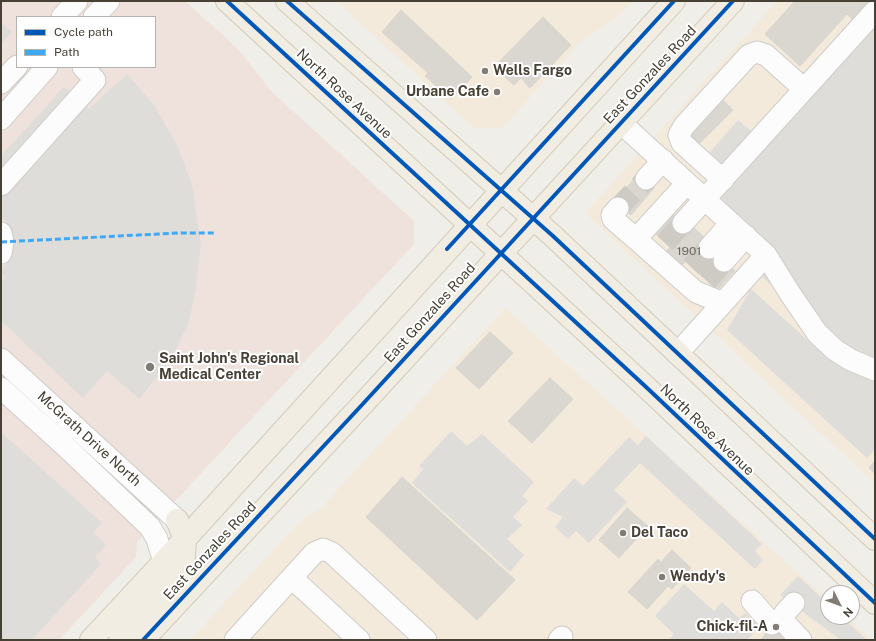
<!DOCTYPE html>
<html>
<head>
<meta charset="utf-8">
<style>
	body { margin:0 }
	#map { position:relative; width:876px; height:641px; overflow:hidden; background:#f0eee9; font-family:"Public Sans",sans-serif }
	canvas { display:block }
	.frame { position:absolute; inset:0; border:2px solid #464035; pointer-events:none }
	.legend { position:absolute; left:16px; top:16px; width:140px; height:52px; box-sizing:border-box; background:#fff; border:1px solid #b5b3ae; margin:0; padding:5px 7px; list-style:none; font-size:12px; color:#464035 }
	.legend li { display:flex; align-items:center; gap:8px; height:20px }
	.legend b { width:20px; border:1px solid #b5b3ae }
	.north { position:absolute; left:820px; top:585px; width:40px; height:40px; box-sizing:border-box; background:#fff; border:1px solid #b5b3ae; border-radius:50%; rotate:132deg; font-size:11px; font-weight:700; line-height:16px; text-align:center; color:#464035 }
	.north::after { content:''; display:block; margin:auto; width:14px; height:18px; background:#827d74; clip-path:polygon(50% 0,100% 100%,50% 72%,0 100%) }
</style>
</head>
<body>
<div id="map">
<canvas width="876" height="641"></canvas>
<div class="frame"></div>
<ul class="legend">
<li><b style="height:5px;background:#0057b8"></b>Cycle path</li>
<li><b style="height:5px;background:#3fa9f5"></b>Path</li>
</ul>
<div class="north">N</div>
</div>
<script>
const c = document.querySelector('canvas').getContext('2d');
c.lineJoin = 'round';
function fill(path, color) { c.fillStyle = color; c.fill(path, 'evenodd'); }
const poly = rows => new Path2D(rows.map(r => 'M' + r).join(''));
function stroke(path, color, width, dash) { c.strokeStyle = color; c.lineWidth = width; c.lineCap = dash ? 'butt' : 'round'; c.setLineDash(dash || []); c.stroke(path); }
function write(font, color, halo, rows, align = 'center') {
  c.font = font + ' "Public Sans",sans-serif'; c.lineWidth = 4; c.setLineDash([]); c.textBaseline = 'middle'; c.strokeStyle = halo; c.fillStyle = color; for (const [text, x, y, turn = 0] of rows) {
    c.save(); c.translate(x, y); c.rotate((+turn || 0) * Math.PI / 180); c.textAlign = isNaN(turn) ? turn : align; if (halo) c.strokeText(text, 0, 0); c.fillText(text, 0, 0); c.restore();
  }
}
fill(poly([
	[336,1,633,1,621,14,580,43,502,128,474,128],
	[777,1,875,1,875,484,585,213],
	[505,308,828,600,828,617,847,617,872,640,190,640,301,520,319,510]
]), '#f3eadc');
fill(poly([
	[1,1,185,1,238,49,272,92,414,221,414,244,137,542,136,557,59,640,1,640],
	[17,17,155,17,155,67,17,67]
]), '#efe2dd');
fill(poly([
	[875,4,875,358,828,336,760,275,776,256,709,185,725,166,710,152,738,120,755,134],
	[1,23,12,32,1,44],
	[127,74,154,105,177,145,192,184,201,244,196,288,189,322,172,358,139,399,107,371,83,398,1,321,1,281,5,277,1,273,1,271,10,256,11,242,8,225,1,215,3,206,1,204,1,156,64,87,89,109],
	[751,289,825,356,875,378,875,449,867,458,727,330],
	[451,431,467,446,482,434,534,482,522,496,528,501,513,517,522,525,507,539,524,555,510,572,412,483,423,469,419,466],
	[1,432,102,523,93,533,106,545,95,557,101,564,32,640,1,640],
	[646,436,762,544,755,551,763,560,755,569,640,463,614,490,627,502,589,543,576,531,568,539,555,527,563,517,546,509,574,478,583,486,629,437,638,445],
	[798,576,828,604,828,617,842,617,867,640,841,640,780,595],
	[684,584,714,611,722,602,739,618,745,613,760,626,747,640,669,640,674,634,655,616]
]), '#dfddd9');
const building = poly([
	[795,1,870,1,853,20,847,14,800,66,765,34,795,1],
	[401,10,472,77,451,99,425,76,428,73,382,32,401,10],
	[543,17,571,45,530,88,521,78,514,85,494,67,543,17],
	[720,97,733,110,699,144,687,132,720,97],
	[638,174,654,188,631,215,615,202,638,174],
	[672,214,688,228,691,225,706,239,724,261,735,271,717,290,686,261,679,268,664,254,670,247,655,233,672,214],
	[490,332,513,353,479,389,456,368,490,332],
	[550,378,573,399,532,443,508,421,550,378],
	[875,461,875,474,869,468,875,461],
	[402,477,515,580,477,620,366,517,402,477],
	[627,508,648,526,619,558,599,540,627,508],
	[672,550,691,568,672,589,668,586,647,609,628,592,658,559,661,562,672,550],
	[775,621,797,640,761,640,775,621]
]);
fill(building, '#dad7d1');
stroke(building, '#d8d5cf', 1);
stroke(poly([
	[618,208,646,179],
	[665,243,683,223],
	[691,267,709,248],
	[707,281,724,261]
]), '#cecbc5', 21, [21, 10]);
const minor = poly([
	[62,17,77,1],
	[94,17,109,1],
	[1,83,17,66],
	[1,119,47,67],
	[621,123,766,255,791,295,817,333,835,350,851,360,875,370],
	[646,179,663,160],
	[723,180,682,143,679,135,684,126,749,55,757,52,766,55,804,89],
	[687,183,636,239,696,292,723,303],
	[1,185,95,80,83,67],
	[618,208,612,215,613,219,636,239],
	[683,223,875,11],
	[1,233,3,242,1,253],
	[709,248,731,223],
	[724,261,746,236],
	[677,354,766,255],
	[1,359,177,520],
	[1,388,65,446,150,527,157,539,164,562],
	[292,578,359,640],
	[752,601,772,624],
	[794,603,784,614,785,623,801,640],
	[235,640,314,553,323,549,332,553,426,640],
	[559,640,562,637]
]);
const major = poly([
	[227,1,645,386,875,603],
	[287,1,553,236,875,539],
	[91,640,185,539,674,1],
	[120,640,183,572,185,539,177,520],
	[143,640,360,407,733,1]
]);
stroke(minor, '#ceccc7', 23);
stroke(major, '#d3cab6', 24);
stroke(minor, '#fdfcfc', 21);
stroke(major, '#f1ede3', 22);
stroke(poly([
	[1,242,178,233,214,233]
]), '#3fa9f5', 3, [6, 3]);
stroke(poly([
	[227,1,645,386,875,603],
	[287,1,553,236,875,539],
	[447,249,674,1],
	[143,640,360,407,733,1]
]), '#0057b8', 4);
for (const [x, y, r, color] of [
	[485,71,4,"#827d74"],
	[497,92,4,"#827d74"],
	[150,367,5,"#827d74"],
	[623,533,4,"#827d74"],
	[662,577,4,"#827d74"],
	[776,627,4,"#827d74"]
]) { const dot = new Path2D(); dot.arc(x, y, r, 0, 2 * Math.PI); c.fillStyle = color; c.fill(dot); stroke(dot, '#fff', 1.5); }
write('12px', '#6c665d', null, [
	["1901",689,251]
]);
write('bold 14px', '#464035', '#fff', [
	["Wells Fargo",493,71],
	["Urbane Cafe",489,92,"right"],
	["Saint John's Regional",159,359],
	["Medical Center",159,375],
	["Del Taco",631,533],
	["Wendy's",670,577],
	["Chick-fil-A",768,627,"right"]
], 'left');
write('14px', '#464035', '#fff', [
	["East Gonzales Road",650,75,-47],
	["North Rose Avenue",344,94,43],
	["East Gonzales Road",430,313,-48],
	["North Rose Avenue",707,430,44],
	["McGrath Drive North",89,439,42],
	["East Gonzales Road",210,551,-47]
]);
</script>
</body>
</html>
